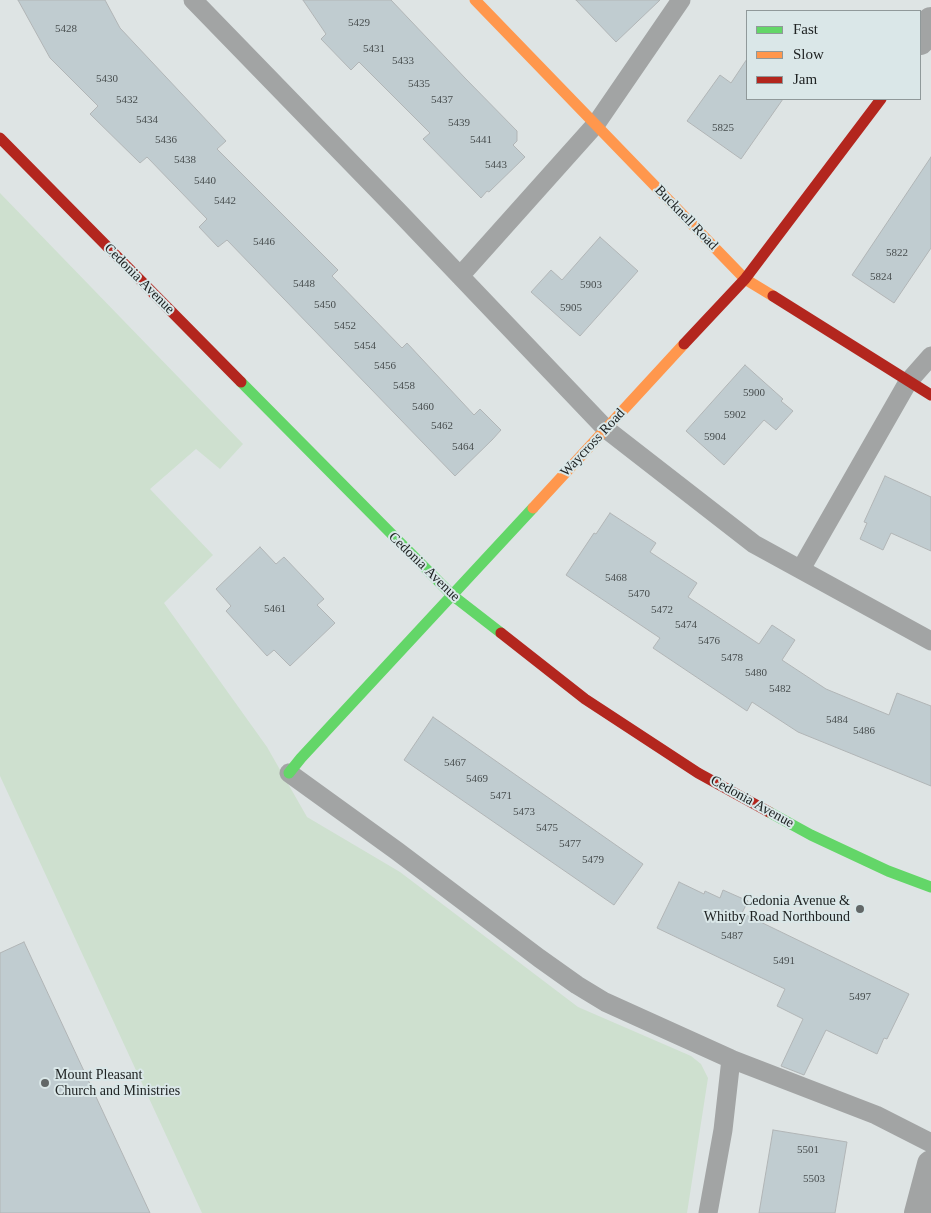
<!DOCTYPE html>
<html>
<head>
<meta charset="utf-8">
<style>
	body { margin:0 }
	#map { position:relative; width:931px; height:1213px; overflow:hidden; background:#dee4e4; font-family:Georgia,serif }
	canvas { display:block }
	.legend { position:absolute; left:746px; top:10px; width:175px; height:90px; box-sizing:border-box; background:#dae7e8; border:1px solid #90999a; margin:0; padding:6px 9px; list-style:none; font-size:15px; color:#202424 }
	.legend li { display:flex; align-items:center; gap:10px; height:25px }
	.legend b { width:25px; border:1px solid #90999a }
</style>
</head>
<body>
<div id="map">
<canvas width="931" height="1213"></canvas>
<ul class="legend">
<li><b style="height:6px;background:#63d668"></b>Fast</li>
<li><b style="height:6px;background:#ff974d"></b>Slow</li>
<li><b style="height:6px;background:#b3261e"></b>Jam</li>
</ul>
</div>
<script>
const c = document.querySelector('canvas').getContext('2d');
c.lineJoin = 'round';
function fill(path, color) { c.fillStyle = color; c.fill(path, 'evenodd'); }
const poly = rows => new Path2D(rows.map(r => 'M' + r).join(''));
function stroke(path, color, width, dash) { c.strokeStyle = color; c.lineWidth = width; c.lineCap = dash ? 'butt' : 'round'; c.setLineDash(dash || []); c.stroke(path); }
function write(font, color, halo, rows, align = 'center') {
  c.font = font + ' Georgia,serif'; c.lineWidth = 4; c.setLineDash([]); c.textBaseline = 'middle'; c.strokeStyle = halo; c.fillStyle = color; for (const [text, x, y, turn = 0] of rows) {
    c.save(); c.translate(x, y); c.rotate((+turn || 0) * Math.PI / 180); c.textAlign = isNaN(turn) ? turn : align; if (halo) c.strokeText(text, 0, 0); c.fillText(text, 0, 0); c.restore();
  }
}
fill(poly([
	[0,193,243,444,220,469,196,449,150,489,213,555,164,603,267,747,307,817,400,872,578,1007,691,1056,701,1064,708,1078,687,1213,202,1213,0,776]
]), '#cee0cf');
const building = poly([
	[18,0,105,0,120,28,226,141,217,149,338,270,332,276,402,348,407,343,474,415,480,409,501,430,492,440,455,476,227,240,218,247,199,227,207,219,147,157,140,163,90,114,98,106,50,58,18,0],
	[303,0,391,0,465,78,517,131,517,141,513,145,525,157,489,192,487,191,481,198,423,139,430,133,359,62,351,70,321,39,326,34,303,0],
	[576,0,660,0,616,42,576,0],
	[747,59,747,99,783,99,741,159,687,121,720,75,731,83,747,59],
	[931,157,931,248,894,303,852,275,931,157],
	[600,237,638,271,580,336,531,292,551,270,562,280,600,237],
	[745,365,783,399,781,401,793,411,776,430,764,420,724,465,686,431,745,365],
	[885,476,931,497,931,551,891,533,883,550,860,539,867,523,864,522,885,476],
	[610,513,656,543,650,552,697,583,688,597,759,644,772,625,795,640,782,660,826,689,889,715,897,693,931,706,931,786,798,732,752,702,747,711,653,648,660,638,566,575,594,533,596,534,610,513],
	[260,547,276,564,284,557,324,599,317,605,335,623,290,666,274,650,267,656,226,611,231,606,216,589,260,547],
	[433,717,643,864,614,905,404,760,433,717],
	[679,882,704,894,705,891,720,898,723,890,748,901,742,913,909,994,887,1039,884,1038,877,1054,826,1030,804,1075,781,1066,803,1019,777,1006,785,989,657,928,679,882],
	[24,942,150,1213,0,1213,0,953,24,942],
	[773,1130,847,1142,835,1213,759,1213,773,1130]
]);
fill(building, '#c0ccd0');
stroke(building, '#b1b5b6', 1);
stroke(poly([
	[193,0,399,212,606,429,754,544,931,641],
	[460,276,596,124,681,0],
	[801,569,908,382,931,356],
	[289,773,397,851,539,958,577,985,605,1002,731,1059,876,1115,931,1143],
	[708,1213,723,1130,731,1059]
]), '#a2a4a4', 19);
stroke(poly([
	[920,41,931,21],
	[918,1213,931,1164]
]), '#a2a4a4', 28);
stroke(poly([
	[241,382,452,595,501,633],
	[289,773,301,758,533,508],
	[769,812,811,835,888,871,931,887]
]), '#63d668', 11);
stroke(poly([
	[475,0,745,279,773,296],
	[533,508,684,344]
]), '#ff974d', 11);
stroke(poly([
	[0,138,241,382],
	[773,296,931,395],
	[684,344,745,279,881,99],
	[501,633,585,699,698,773,769,812]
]), '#b3261e', 11);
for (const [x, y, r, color] of [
	[860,909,5,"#626767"],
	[45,1083,5,"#626767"]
]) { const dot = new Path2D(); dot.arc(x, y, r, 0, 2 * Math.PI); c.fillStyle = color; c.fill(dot); stroke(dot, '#dae7e8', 2); }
write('11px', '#484e4f', null, [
	["5429",359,23],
	["5428",66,29],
	["5431",374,49],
	["5433",403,61],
	["5430",107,79],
	["5435",419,84],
	["5432",127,100],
	["5437",442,100],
	["5434",147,120],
	["5439",459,123],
	["5825",723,128],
	["5436",166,140],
	["5441",481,140],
	["5438",185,160],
	["5443",496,165],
	["5440",205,181],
	["5442",225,201],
	["5446",264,242],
	["5822",897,253],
	["5824",881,277],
	["5448",304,284],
	["5903",591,285],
	["5450",325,305],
	["5905",571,308],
	["5452",345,326],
	["5454",365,346],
	["5456",385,366],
	["5458",404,386],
	["5900",754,393],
	["5460",423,407],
	["5902",735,415],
	["5462",442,426],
	["5904",715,437],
	["5464",463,447],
	["5468",616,578],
	["5470",639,594],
	["5461",275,609],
	["5472",662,610],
	["5474",686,625],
	["5476",709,641],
	["5478",732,658],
	["5480",756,673],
	["5482",780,689],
	["5484",837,720],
	["5486",864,731],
	["5467",455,763],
	["5469",477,779],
	["5471",501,796],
	["5473",524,812],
	["5475",547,828],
	["5477",570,844],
	["5479",593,860],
	["5487",732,936],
	["5491",784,961],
	["5497",860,997],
	["5501",808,1150],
	["5503",814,1179]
]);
write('14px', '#202424', '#dae7e8', [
	["Bucknell Road",686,218,46],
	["Cedonia Avenue",139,279,45],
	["Waycross Road",593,443,-47],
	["Cedonia Avenue",424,567,44],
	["Cedonia Avenue",752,802,29]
]);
write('14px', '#202424', '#dae7e8', [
	["Cedonia Avenue &",850,901],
	["Whitby Road Northbound",850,917],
	["Mount Pleasant",55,1075,"left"],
	["Church and Ministries",55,1091,"left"]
], 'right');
</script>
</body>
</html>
